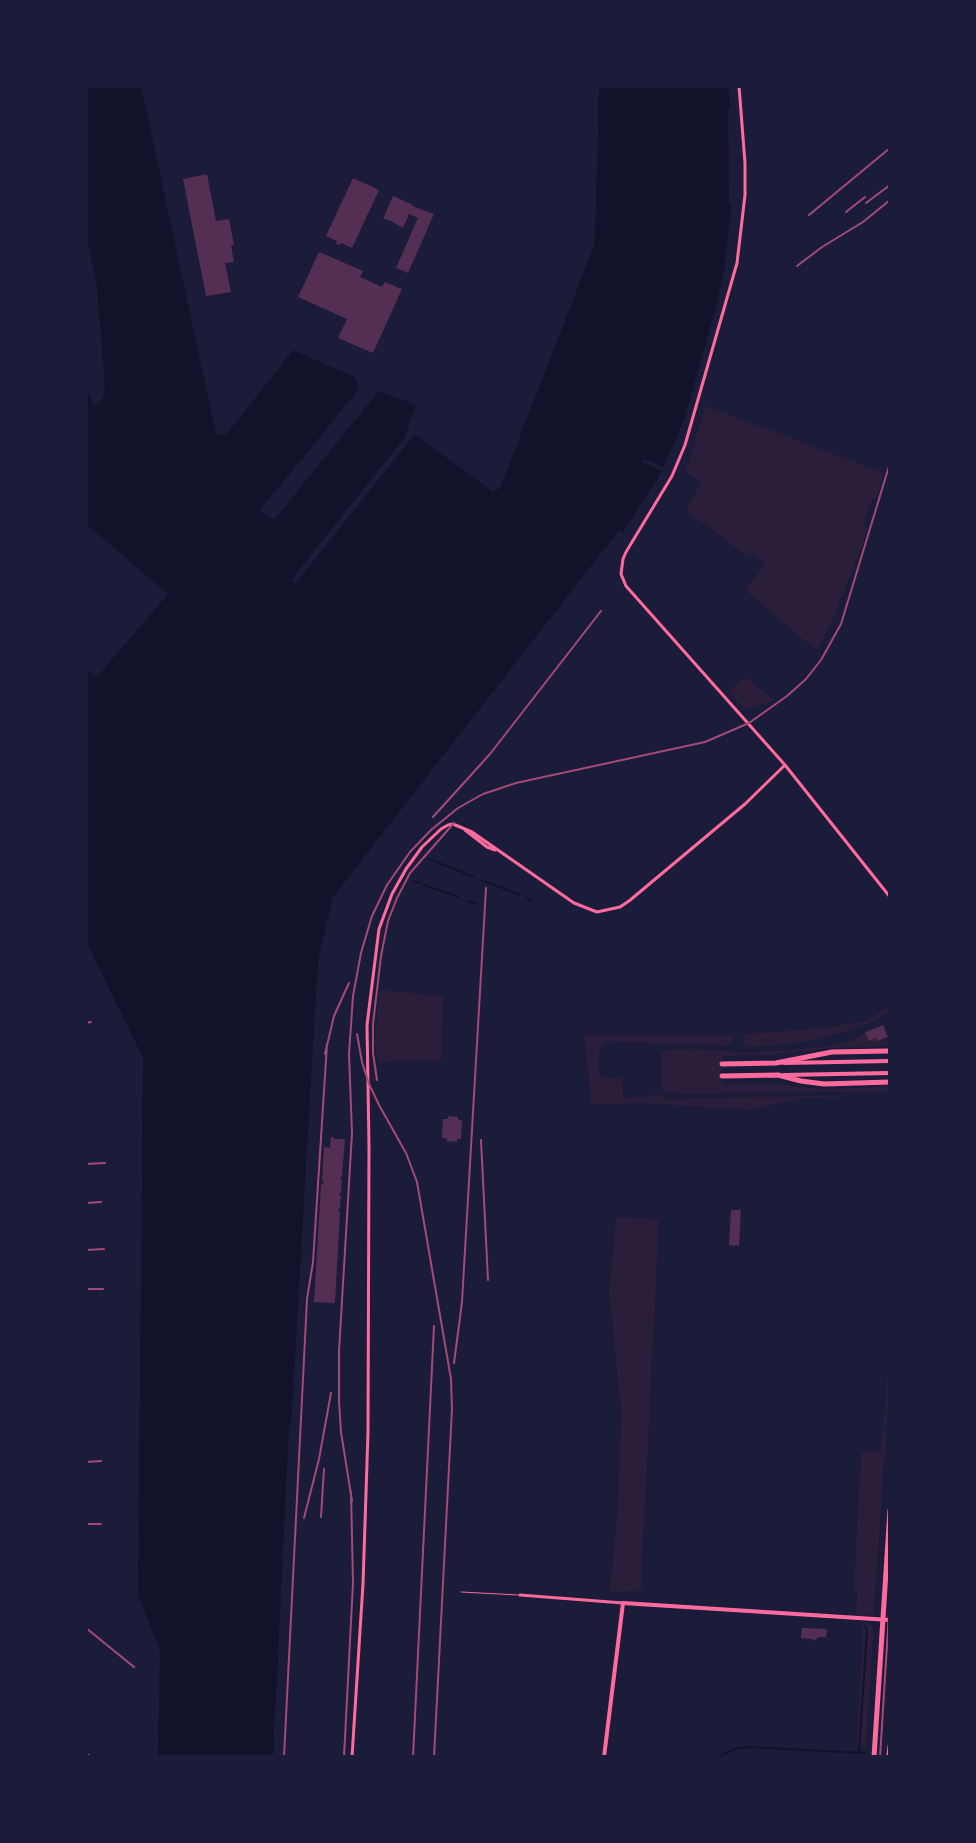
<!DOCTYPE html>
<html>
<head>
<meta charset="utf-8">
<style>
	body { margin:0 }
	#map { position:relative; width:976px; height:1843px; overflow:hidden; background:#1b1b3a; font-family:Lora,serif }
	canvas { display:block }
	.frame { position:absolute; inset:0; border:88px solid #1b1b3a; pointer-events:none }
</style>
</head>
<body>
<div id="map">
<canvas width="976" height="1843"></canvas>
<div class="frame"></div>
</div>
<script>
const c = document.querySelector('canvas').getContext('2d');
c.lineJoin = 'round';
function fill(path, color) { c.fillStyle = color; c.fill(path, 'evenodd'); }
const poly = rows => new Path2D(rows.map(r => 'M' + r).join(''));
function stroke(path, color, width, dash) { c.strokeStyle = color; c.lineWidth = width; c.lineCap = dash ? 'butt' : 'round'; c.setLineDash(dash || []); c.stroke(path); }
fill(poly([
	[706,406,884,473,876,500,872,499,863,526,868,528,858,557,831,623,816,650,745,590,765,564,752,552,747,557,711,528,691,516,687,507,702,483,685,472,696,443,694,442],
	[745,677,774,700,745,710,728,691],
	[379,990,443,996,442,1060,378,1062,375,1044],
	[890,1006,890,1012,873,1021,849,1031,816,1040,775,1046,744,1047,743,1044,743,1034,827,1028,868,1020],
	[865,1032,876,1038,878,1041,886,1038,888,1043,890,1043,890,1046,831,1048,773,1055,722,1056,722,1084,773,1084,826,1089,890,1087,890,1091,690,1094,665,1092,661,1087,661,1054,664,1050,690,1049,749,1052,781,1051,830,1046,856,1038],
	[584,1035,733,1035,732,1041,729,1046,665,1043,657,1045,649,1043,610,1041,603,1043,599,1050,599,1071,602,1076,607,1078,622,1078,623,1098,644,1098,656,1094,667,1099,803,1096,841,1096,843,1099,841,1097,802,1098,750,1110,645,1103,591,1104],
	[616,1217,659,1219,641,1586,645,1591,610,1592,618,1504,621,1409,609,1290],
	[890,1343,890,1376,874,1610,872,1615,859,1615,856,1611,858,1589,854,1589,861,1451,881,1451],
	[863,1623,872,1624,873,1636,866,1746,857,1745]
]), '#2a1e3b');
fill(poly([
	[86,86,141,86,216,434,226,435,293,350,354,377,359,389,260,510,274,520,379,391,416,405,405,437,291,580,295,584,415,434,493,492,500,488,595,243,599,86,728,86,730,107,728,110,729,204,731,206,724,271,716,306,684,420,664,467,643,459,642,462,662,471,623,532,619,530,333,897,318,959,291,1425,289,1425,273,1757,158,1757,160,1652,138,1594,143,1058,86,941,86,669,97,677,168,594,86,524,86,393,89,394,94,407,103,398,105,387,97,286,86,234]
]), '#12122b');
stroke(poly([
	[429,859,474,877],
	[481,880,520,895],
	[413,881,420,883],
	[424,885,459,897],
	[526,898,532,901],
	[469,901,476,904],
	[859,1752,867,1630,865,1626],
	[719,1757,734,1749,746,1747,864,1753]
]), '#12122b', 2);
fill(poly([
	[207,174,216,221,229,219,234,245,231,246,234,262,225,263,231,292,206,296,183,179],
	[353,178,379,190,352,248,341,243,340,245,336,244,337,241,326,236],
	[393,196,413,205,412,206,434,214,408,273,396,268,418,218,409,214,403,228,389,220,383,219],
	[319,252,363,271,360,277,382,287,385,282,402,289,373,353,338,338,347,319,298,297],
	[883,1025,888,1037,877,1041,876,1038,869,1041,865,1032],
	[448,1116,458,1117,458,1120,462,1120,461,1139,457,1139,457,1142,446,1141,447,1138,442,1138,443,1119,448,1119],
	[331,1137,334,1137,334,1139,345,1139,342,1176,340,1179,342,1181,341,1192,339,1195,341,1196,340,1208,338,1210,340,1212,335,1303,314,1302,321,1185,324,1182,322,1180,324,1147,330,1148],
	[731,1210,741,1210,739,1246,729,1245],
	[802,1628,827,1629,826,1637,818,1637,815,1641,812,1639,801,1638]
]), '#542f53');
stroke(poly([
	[461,1592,518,1595]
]), '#ff6b9d', 1);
stroke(poly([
	[739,86,745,163,745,195,737,263,685,445,672,476,626,552,623,559,621,574,626,586,785,765,890,897],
	[465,830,487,847,495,850],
	[520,1595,623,1603],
	[352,1757,363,1584,368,1432,369,1146,367,1025,379,929,392,894,406,869,422,847,441,829,448,825,453,824,472,832,574,903,597,912,620,907,629,901,745,804,785,765]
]), '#ff6b9d', 3);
stroke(poly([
	[604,1757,623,1603,890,1620]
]), '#ff6b9d', 4);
stroke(poly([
	[784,1063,890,1061],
	[784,1075,890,1073]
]), '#ff6b9d', 4);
stroke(poly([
	[874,1757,890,1510],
	[889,1757,890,1746]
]), '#ff6b9d', 5);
stroke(poly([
	[722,1064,776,1063,832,1052,890,1051],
	[722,1076,778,1075,801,1081,824,1084,890,1082]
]), '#ff6b9d', 5);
stroke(poly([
	[880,1757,890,1598]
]), '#a44b75', 2);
stroke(poly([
	[866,203,890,185],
	[846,212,865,197],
	[809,215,890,148],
	[797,266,822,247,863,222,890,200],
	[433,817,490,754,601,611],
	[86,1023,91,1022],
	[357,1034,362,1062,369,1084,379,1105,406,1153,417,1182,451,1379,452,1409,434,1757],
	[325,1054,334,1016,349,983],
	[377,1080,373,1053,373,1024,381,956,388,921,397,898,410,873,454,823],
	[481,1140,488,1280],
	[86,1164,105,1163],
	[86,1203,101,1202],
	[86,1250,104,1249],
	[86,1289,103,1289],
	[454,1363,462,1302,486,888],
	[86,1462,101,1461],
	[352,1501,341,1432,339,1401,339,1351,352,1133,349,1054,353,996,361,953,372,916,387,885,410,852,431,830,458,808,483,794,516,783,705,742,749,723,787,696,806,679,821,660,841,624,890,463],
	[321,1517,324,1469],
	[304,1518,319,1459,331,1393],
	[86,1524,101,1524],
	[86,1628,134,1667],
	[86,1753,91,1757],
	[284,1757,307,1299,313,1262,327,1044],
	[344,1757,353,1583,351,1492],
	[413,1757,434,1326]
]), '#a44b75', 2);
</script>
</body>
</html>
